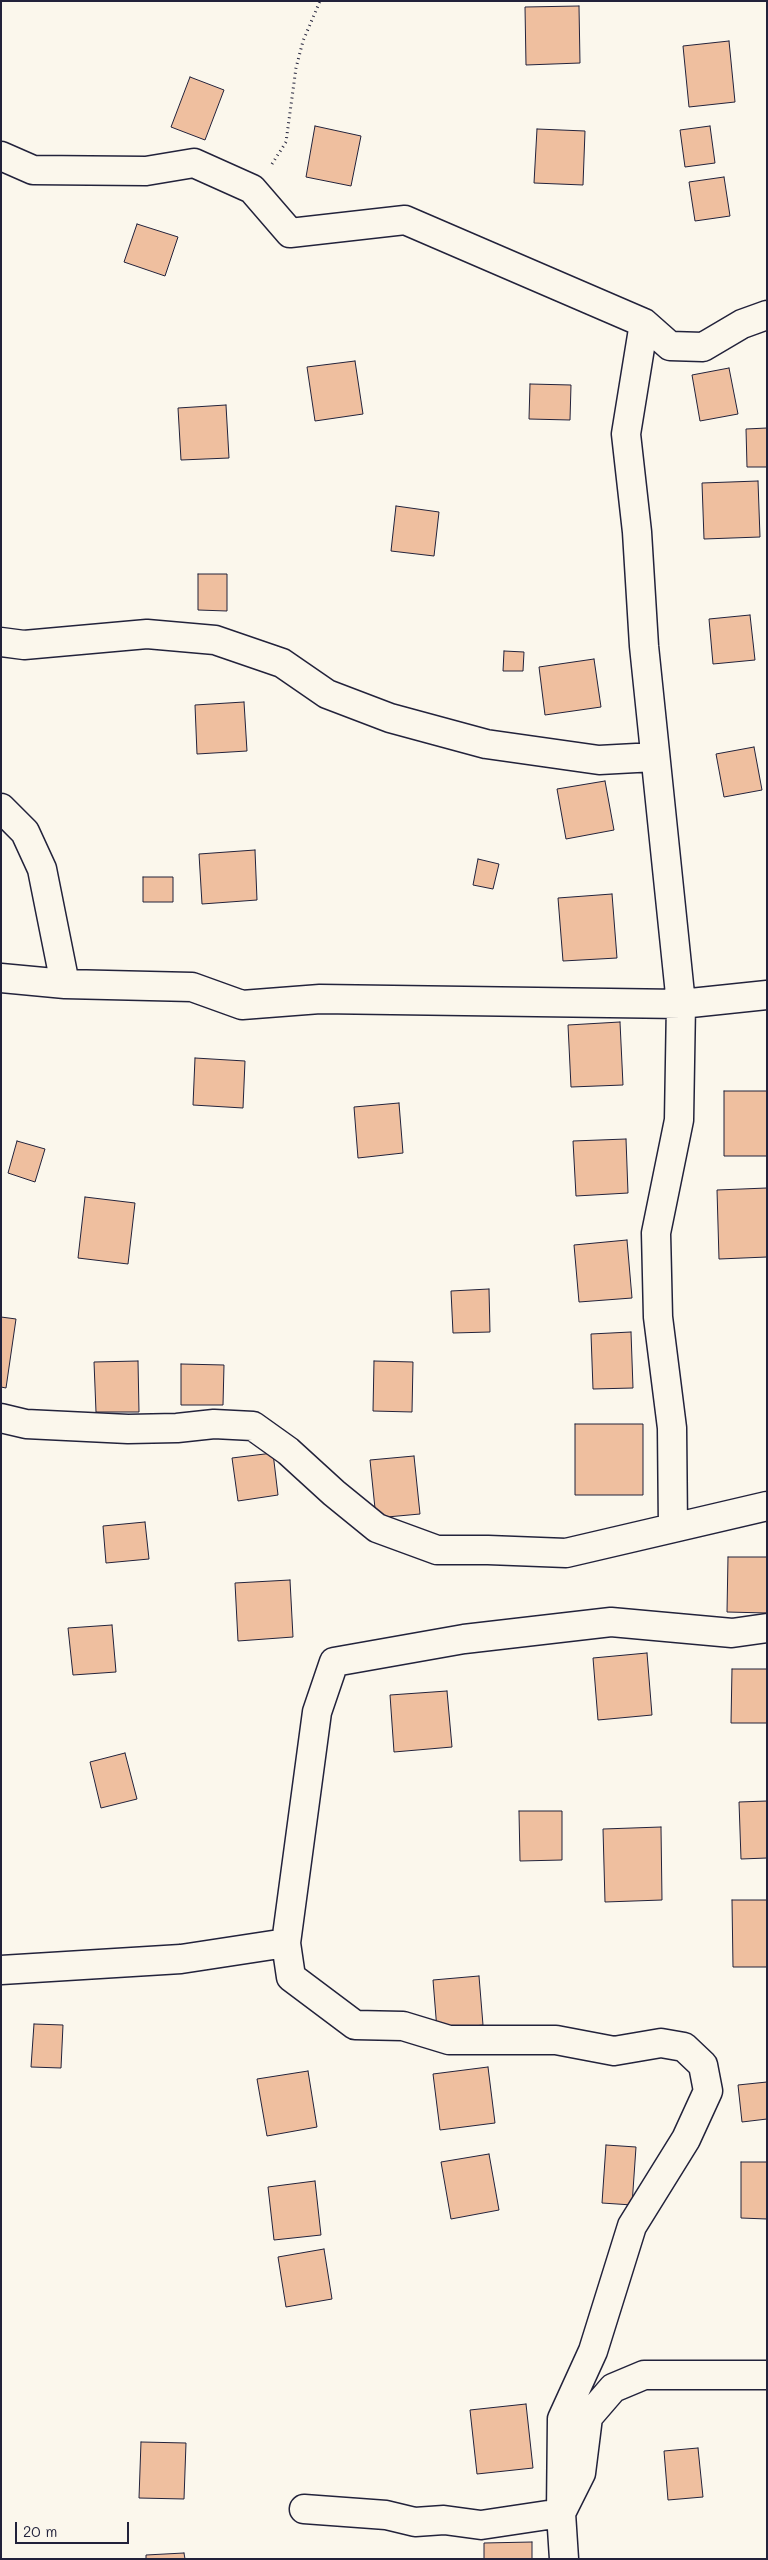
<!DOCTYPE html>
<html>
<head>
<meta charset="utf-8">
<style>
	body { margin:0 }
	#map { position:relative; width:768px; height:2560px; overflow:hidden; background:#fbf7ec; font-family:Mali,sans-serif }
	canvas { display:block }
	.frame { position:absolute; inset:0; border:2px solid #22223b; pointer-events:none }
	.scale { position:absolute; left:15px; top:2522px; width:114px; height:22px; box-sizing:border-box; border:2px solid #22223b; border-top:0; padding-left:6px; font-size:15px; line-height:18px; white-space:nowrap; color:#22223b; -webkit-text-stroke:4px #fbf7ec; paint-order:stroke }
</style>
</head>
<body>
<div id="map">
<canvas width="768" height="2560"></canvas>
<div class="frame"></div>
<div class="scale">20 m</div>
</div>
<script>
const c = document.querySelector('canvas').getContext('2d');
c.lineJoin = 'round';
function fill(path, color) { c.fillStyle = color; c.fill(path, 'evenodd'); }
const poly = rows => new Path2D(rows.map(r => 'M' + r).join(''));
function stroke(path, color, width, dash) { c.strokeStyle = color; c.lineWidth = width; c.lineCap = dash ? 'butt' : 'round'; c.setLineDash(dash || []); c.stroke(path); }
const building = poly([
	[579,6,580,63,526,65,525,7,579,6],
	[729,41,735,102,689,107,683,46,729,41],
	[190,77,224,90,205,140,171,127,190,77],
	[315,126,361,136,351,186,306,177,315,126],
	[710,126,715,163,685,167,680,130,710,126],
	[537,129,585,131,583,185,534,183,537,129],
	[724,177,730,216,695,221,689,182,724,177],
	[137,224,178,237,165,276,124,262,137,224],
	[355,361,363,414,315,421,307,367,355,361],
	[729,368,738,414,700,421,692,375,729,368],
	[530,384,571,385,570,420,529,419,530,384],
	[226,405,229,458,181,460,178,408,226,405],
	[767,428,767,467,747,467,746,429,767,428],
	[758,481,760,537,704,539,702,483,758,481],
	[396,506,439,512,434,556,391,551,396,506],
	[198,574,227,574,227,611,198,610,198,574],
	[750,615,755,660,713,664,709,619,750,615],
	[504,651,524,652,523,671,503,671,504,651],
	[594,659,601,707,545,715,539,667,594,659],
	[244,702,247,751,197,754,195,705,244,702],
	[754,747,762,790,724,797,716,754,754,747],
	[605,781,614,830,566,839,557,789,605,781],
	[255,850,257,900,202,904,199,854,255,850],
	[478,859,499,864,493,889,473,885,478,859],
	[143,877,173,877,173,902,143,902,143,877],
	[612,894,617,958,563,961,558,898,612,894],
	[620,1022,623,1085,571,1087,568,1025,620,1022],
	[195,1058,245,1061,243,1108,193,1105,195,1058],
	[724,1091,767,1091,767,1156,724,1156,724,1091],
	[399,1103,403,1153,358,1158,354,1107,399,1103],
	[626,1139,628,1193,576,1196,573,1141,626,1139],
	[17,1141,45,1149,35,1182,8,1173,17,1141],
	[767,1188,767,1257,719,1259,717,1190,767,1188],
	[85,1197,135,1203,128,1264,78,1258,85,1197],
	[627,1240,632,1298,579,1302,574,1245,627,1240],
	[489,1289,490,1332,453,1333,451,1291,489,1289],
	[1,1317,16,1319,6,1388,1,1387,1,1317],
	[631,1332,633,1388,593,1389,591,1334,631,1332],
	[138,1361,139,1412,96,1412,94,1362,138,1361],
	[374,1361,413,1362,412,1412,373,1411,374,1361],
	[181,1364,224,1365,223,1405,181,1405,181,1364],
	[575,1424,643,1424,643,1495,575,1495,575,1424],
	[273,1453,278,1495,238,1501,232,1458,273,1453],
	[414,1456,420,1514,376,1518,370,1460,414,1456],
	[145,1522,149,1559,106,1563,103,1526,145,1522],
	[728,1557,767,1557,767,1613,727,1612,728,1557],
	[290,1580,293,1637,238,1641,235,1583,290,1580],
	[112,1625,116,1672,73,1675,68,1628,112,1625],
	[647,1653,652,1715,598,1720,593,1658,647,1653],
	[732,1669,767,1669,767,1723,731,1723,732,1669],
	[447,1691,452,1747,394,1752,390,1695,447,1691],
	[125,1753,137,1799,101,1808,90,1762,125,1753],
	[767,1801,767,1858,741,1859,739,1802,767,1801],
	[519,1811,562,1811,562,1860,520,1861,519,1811],
	[661,1827,662,1900,605,1902,603,1829,661,1827],
	[732,1900,767,1900,767,1967,733,1967,732,1900],
	[479,1976,483,2025,437,2030,433,1980,479,1976],
	[34,2024,63,2025,61,2068,31,2067,34,2024],
	[488,2067,495,2123,440,2130,433,2074,488,2067],
	[308,2071,317,2127,267,2136,257,2079,308,2071],
	[767,2082,767,2119,742,2122,738,2085,767,2082],
	[606,2145,636,2147,632,2205,602,2203,606,2145],
	[489,2154,499,2210,451,2219,441,2162,489,2154],
	[741,2162,767,2162,767,2219,741,2218,741,2162],
	[315,2181,321,2235,274,2240,268,2187,315,2181],
	[324,2249,332,2299,286,2307,278,2257,324,2249],
	[526,2404,533,2468,477,2474,470,2410,526,2404],
	[141,2442,186,2443,184,2499,139,2498,141,2442],
	[698,2448,703,2497,668,2500,664,2451,698,2448],
	[532,2542,532,2559,484,2559,484,2543,532,2542],
	[184,2553,185,2559,146,2559,146,2555,184,2553]
]);
fill(building, '#efbf9f');
stroke(building, '#22223b', 1);
const minor = poly([
	[1,156,33,170,146,171,194,163,252,189,290,233,405,220,644,323,670,346,703,347,742,324,767,315],
	[644,323,626,434,637,532,644,646,681,1004,679,1120,656,1233,658,1317,672,1428,673,1528],
	[1,642,24,645,147,634,215,640,282,663,327,694,390,718,486,744,599,760,655,757],
	[1,808,25,832,42,869,65,984],
	[1,978,65,984,192,987,242,1005,320,999,681,1004,767,995],
	[1,1418,26,1424,128,1429,177,1428,214,1424,253,1426,288,1451,334,1493,377,1528,437,1550,488,1550,566,1553,767,1506],
	[1,1970,181,1959,286,1943],
	[304,2509,386,2515,415,2522,444,2520,481,2525,561,2513,581,2473,588,2417,613,2388,644,2375,767,2375],
	[564,2559,561,2513,562,2419,593,2351,632,2226,686,2139,708,2091,703,2065,684,2047,661,2043,614,2051,556,2040,449,2040,403,2026,355,2025,291,1977,286,1943,317,1712,334,1662,464,1639,611,1622,732,1633,767,1628]
]);
stroke(minor, '#22223b', 31);
stroke(poly([
	[272,164,286,142,296,68,303,41,320,1]
]), '#22223b', 3, [1, 4]);
stroke(minor, '#fbf7ec', 28);
</script>
</body>
</html>
